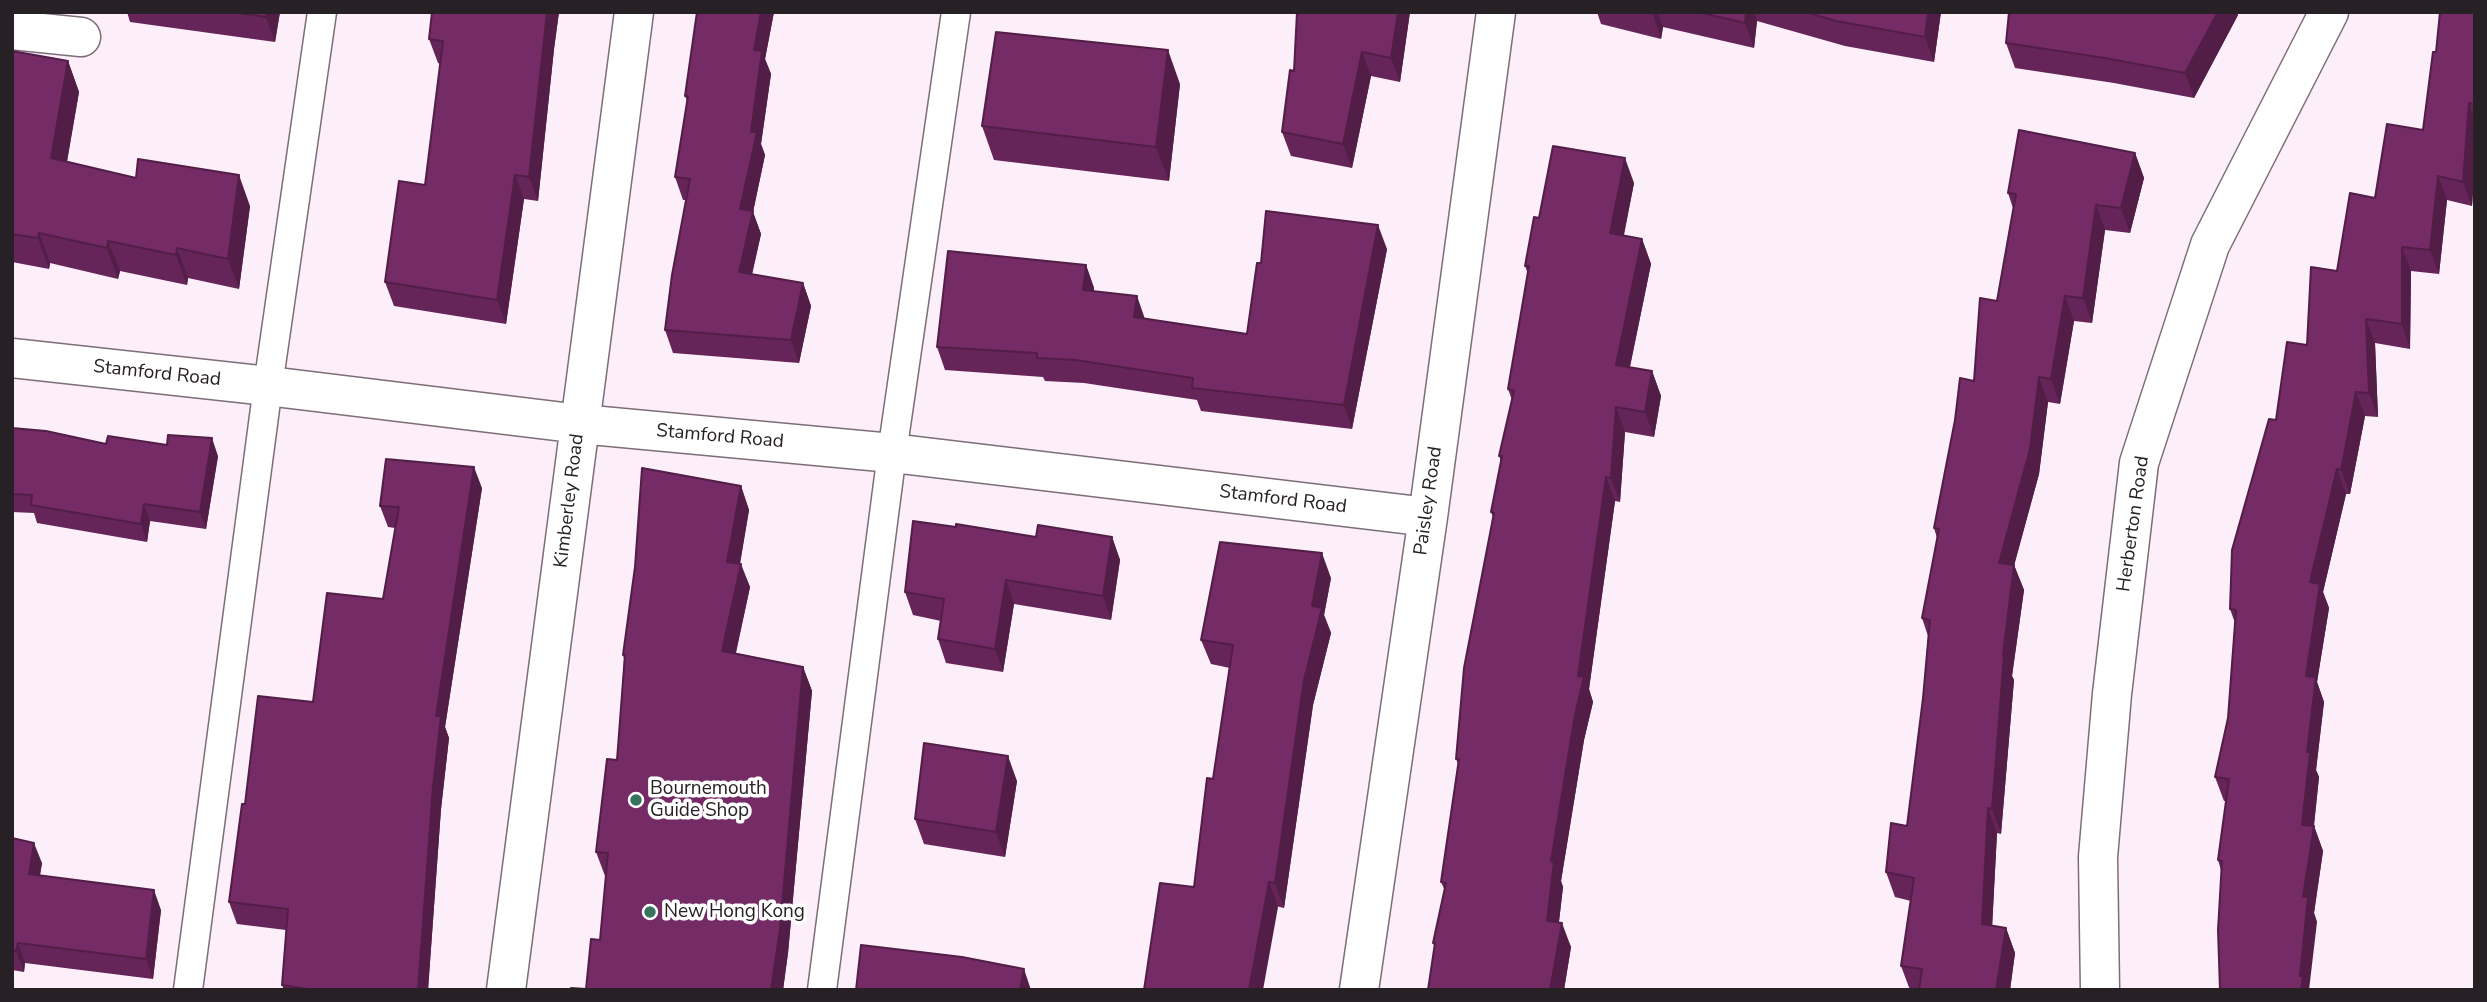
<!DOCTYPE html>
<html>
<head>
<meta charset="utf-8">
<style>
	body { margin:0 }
	#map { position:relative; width:2487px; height:1002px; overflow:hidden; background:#fdeff9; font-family:"Nunito Sans",sans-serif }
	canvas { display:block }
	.frame { position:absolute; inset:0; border:14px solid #272125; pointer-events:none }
</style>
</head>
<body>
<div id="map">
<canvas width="2487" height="1002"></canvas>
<div class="frame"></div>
</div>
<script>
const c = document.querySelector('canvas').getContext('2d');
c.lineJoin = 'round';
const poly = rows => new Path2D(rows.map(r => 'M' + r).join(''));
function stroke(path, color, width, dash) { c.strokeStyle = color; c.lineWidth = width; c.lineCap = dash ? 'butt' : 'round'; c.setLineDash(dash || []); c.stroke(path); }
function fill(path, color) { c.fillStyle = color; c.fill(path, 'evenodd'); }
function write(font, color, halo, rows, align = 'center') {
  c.font = font + ' "Nunito Sans",sans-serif'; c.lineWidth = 7; c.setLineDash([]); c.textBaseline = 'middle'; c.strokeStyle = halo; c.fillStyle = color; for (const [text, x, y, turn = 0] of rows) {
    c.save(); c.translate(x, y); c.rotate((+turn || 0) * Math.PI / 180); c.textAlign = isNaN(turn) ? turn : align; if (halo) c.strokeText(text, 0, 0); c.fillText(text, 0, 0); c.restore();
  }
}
const lane = poly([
	[188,990,268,386,322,12],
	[822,990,892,453,956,12]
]);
const street = poly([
	[12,30,81,37],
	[12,358,268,386,580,424,892,453,1428,517],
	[506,990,634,12],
	[1359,990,1428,517,1496,12],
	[2100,990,2098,857,2112,694,2139,463,2210,245,2329,12]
]);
stroke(lane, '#7c6e78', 31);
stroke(street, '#7c6e78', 41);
stroke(lane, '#fff', 28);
stroke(street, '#fff', 38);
fill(poly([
	[127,12,280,12,275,42,130,22],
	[432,12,559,12,554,49,538,201,524,199,506,324,394,306,385,282,425,185,440,64,438,63,429,39],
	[697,12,774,12,765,59,771,74,761,144,765,155,753,212,761,234,752,275,803,283,811,306,799,363,673,353,665,330,686,200,683,200,675,177,687,101,685,96],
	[1410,12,1400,82,1371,76,1352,168,1291,156,1282,132,1294,71],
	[1597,12,1941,12,1934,62,1845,46,1757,21,1754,48,1663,27,1661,39,1601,24],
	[2475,12,2475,163,2472,206,2447,200,2439,274,2411,271,2410,349,2375,343,2378,417,2365,416,2350,494,2346,494,2323,592,2329,608,2317,682,2324,702,2316,770,2319,777,2314,826,2323,851,2314,913,2317,922,2221,870,2218,860,2226,801,2224,801,2215,777,2228,718,2235,623,2230,609,2276,420,2337,271,2375,198,2423,130],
	[2238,15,2194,98,2114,83,2015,68,2006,43],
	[12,51,68,61,79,92,67,162,250,206,239,289,188,278,187,285,120,271,118,279,50,263,49,269,12,262],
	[1180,84,1169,181,994,160,982,126],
	[2135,153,2144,178,2130,233,2105,230,2092,323,2074,321,2060,404,2048,402,2039,474,2014,565,2024,590,2012,676,2014,680,2001,834,1997,833,1992,926,2006,928,2015,953,2010,990,1910,990,1901,966,1911,901,1895,897,1886,872,1907,826,1923,698,1928,636,1922,618,1937,538,1934,528,1997,301,2013,208,2008,193],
	[1634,183,1624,235,1642,239,1651,264,1630,367,1652,371,1661,396,1654,437,1625,432,1620,502,1615,501,1589,689,1593,702,1584,740,1561,881,1563,887,1559,922,1571,947,1564,990,1428,990,1435,948,1433,943,1445,891,1441,882,1458,764,1456,759,1493,517,1491,512,1501,461,1499,456,1512,400,1508,389,1528,274,1525,266,1539,218],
	[1387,249,1352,429,1201,411,1197,400,1084,383,1045,381,1043,377,945,370,937,347,1086,265,1094,288,1094,291,1145,319,1247,334,1261,263],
	[12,428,106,444,218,456,206,529,150,521,147,542,37,523,34,513,12,512],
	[741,486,749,510,740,564,750,587,736,653,803,667,812,691,788,953,783,990,571,990,586,989,600,940,606,876,605,876,596,852,617,760,624,659,623,655],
	[482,488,445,727,449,738,441,809,428,990,284,990,282,985,286,930,237,924,229,902,245,804,383,599,395,528,388,527,380,506],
	[1036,537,1112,537,1120,560,1111,620,1014,604,1003,672,946,663,938,639,941,621,913,615,905,592],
	[1331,578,1324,615,1331,633,1313,705,1284,908,1194,887,1213,779,1230,668,1211,664,1201,640],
	[1017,781,1005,857,924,844,915,819],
	[12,838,42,863,40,876,161,910,153,979,25,963,24,972,12,970]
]), '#652558');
fill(poly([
	[267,12,280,12,275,42,266,17],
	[547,12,559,12,554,49,538,201,529,177],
	[761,12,774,12,765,59,771,74,761,144,765,155,753,212,761,234,747,295,739,272,740,209,754,50],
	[1398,12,1410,12,1400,82,1391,58],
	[1652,12,1658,12,1663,27,1661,39],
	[1746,12,1754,12,1757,21,1754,48,1745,23],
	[1928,12,1941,12,1934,62,1925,37],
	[2218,12,2237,12,2238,15,2194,98,2185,73],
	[1168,50,1180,84,1169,181,1156,147],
	[1362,52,1371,76,1352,168,1343,144],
	[68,61,79,92,62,189,51,158],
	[2469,103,2475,121,2475,163,2472,206,2463,182],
	[2135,153,2144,178,2130,233,2121,208],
	[1625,158,1634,183,1619,258,1610,233],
	[239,175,250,206,239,289,228,259],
	[515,175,524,199,506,324,497,300],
	[2438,176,2447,200,2439,274,2430,250],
	[2096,205,2105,230,2092,323,2083,298],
	[1378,225,1387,249,1352,429,1344,405],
	[39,233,50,263,49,269,38,238],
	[1642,239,1651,264,1625,390,1616,365],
	[108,241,120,271,118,279,107,248],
	[2402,247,2411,271,2410,349,2402,324],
	[177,248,188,278,187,285,176,255],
	[1086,265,1094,288,1091,314,1083,290],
	[803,283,811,306,799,363,791,340],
	[1137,296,1145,319,1134,317],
	[2065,296,2074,321,2060,404,2051,379],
	[2366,319,2375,343,2378,417,2369,393],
	[1652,371,1661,396,1654,437,1645,412],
	[2039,377,2048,402,2039,474,2008,588,1999,563],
	[2356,392,2365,416,2350,494,2341,470],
	[1616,407,1625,432,1620,502,1611,478],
	[212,438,218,456,206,529,200,512],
	[474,467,482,488,445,727,449,738,441,809,428,990,418,990,433,787,436,716],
	[2337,469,2346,494,2323,592,2329,608,2317,682,2324,702,2316,770,2319,777,2313,833,2314,826,2323,851,2314,913,2317,922,2309,990,2301,990,2300,976,2303,897,2302,825,2307,752,2306,676,2310,582],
	[1606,477,1615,501,1589,689,1593,702,1584,740,1561,881,1563,887,1556,946,1547,921,1551,861],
	[741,486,749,510,736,586,727,562],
	[144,504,150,521,147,542,141,524],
	[1112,537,1120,560,1111,620,1103,596],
	[1322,553,1331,578,1324,615,1331,633,1313,705,1284,908,1275,883,1312,606],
	[741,564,750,587,731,674,722,651],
	[2014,565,2024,590,2012,676,2014,680,2001,834,1992,809,2003,655],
	[1006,580,1014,604,1003,672,995,649],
	[803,667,812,691,788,953,783,990,771,990],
	[1008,756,1017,781,1005,857,996,832],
	[1988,808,1997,833,1991,949,1982,924],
	[34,843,42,863,36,895,29,874],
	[1269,882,1278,907,1263,990,1249,990],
	[154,890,161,910,153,979,146,959],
	[1562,923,1571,947,1564,990,1550,990],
	[2006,928,2015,953,2010,990,1996,990],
	[18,943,25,963,24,972,16,951],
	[1024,969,1031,990,1020,990]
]), '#521e47');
const building = poly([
	[233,12,267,12,266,17,233,12],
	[432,12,547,12,529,177,515,175,497,300,385,282,399,181,425,185,443,41,429,39,432,12],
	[697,12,761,12,754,50,762,51,751,132,757,132,740,209,753,211,739,272,803,283,791,340,665,330,672,275,690,179,675,177,688,96,685,96,697,12],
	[1297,12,1398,12,1391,58,1362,52,1343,144,1282,132,1290,70,1294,71,1297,12],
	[1698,12,1746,12,1745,23,1698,12],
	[1806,12,1928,12,1925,37,1836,21,1806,12],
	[2009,12,2218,12,2185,73,2105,58,2006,43,2009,12],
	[2440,12,2475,12,2475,105,2469,103,2463,182,2438,176,2430,250,2402,247,2402,324,2366,319,2369,393,2356,392,2341,470,2337,469,2310,582,2320,584,2306,676,2316,677,2307,752,2310,752,2302,825,2314,826,2303,897,2308,897,2300,976,2303,976,2301,990,2220,990,2218,930,2222,861,2218,860,2229,779,2215,777,2228,718,2236,610,2230,609,2232,550,2269,419,2276,420,2287,342,2307,345,2311,267,2337,271,2350,193,2375,198,2387,124,2423,130,2433,52,2436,52,2440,12],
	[996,32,1168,50,1156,147,982,126,996,32],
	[12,51,68,61,51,158,136,178,138,159,239,175,228,259,177,248,176,255,108,241,107,248,39,233,38,238,12,234,12,51],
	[2019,130,2135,153,2121,208,2096,205,2083,298,2065,296,2051,379,2039,377,2030,449,1999,563,2014,565,2003,655,2004,655,1992,809,1988,808,1982,924,2006,928,1996,990,1919,990,1922,969,1901,966,1914,878,1886,872,1891,823,1907,826,1923,698,1930,620,1922,618,1939,529,1934,528,1955,420,1960,378,1974,381,1980,298,1997,301,2016,194,2008,193,2019,130],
	[1553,146,1625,158,1610,233,1642,239,1616,365,1652,371,1645,412,1616,407,1611,478,1606,477,1578,676,1584,677,1575,715,1551,861,1554,862,1547,921,1562,923,1550,990,1428,990,1435,943,1433,943,1446,883,1441,882,1459,759,1456,759,1464,668,1494,513,1491,512,1502,456,1499,456,1514,391,1508,389,1529,266,1525,266,1534,217,1539,218,1553,146],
	[1266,211,1378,225,1344,405,1192,388,1193,378,1076,360,1037,358,1037,353,937,347,948,251,1086,265,1083,290,1137,296,1134,317,1247,334,1257,263,1261,263,1266,211],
	[12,428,46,431,106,444,108,436,167,445,168,435,212,438,200,512,144,504,141,524,31,505,32,495,12,494,12,428],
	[386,459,474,467,436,716,441,716,433,787,418,990,314,990,282,985,288,909,229,902,242,804,245,804,258,696,313,702,327,593,383,599,399,507,380,506,386,459],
	[642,468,741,486,727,562,741,564,722,651,803,667,780,929,771,990,571,990,571,988,586,989,591,939,600,940,608,853,596,852,607,759,617,760,625,655,623,655,635,567,642,468],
	[913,521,956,527,956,524,1036,537,1038,525,1112,537,1103,596,1006,580,995,649,938,639,944,599,905,592,913,521],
	[1220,542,1322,553,1312,606,1322,608,1304,680,1275,883,1269,882,1249,990,1144,990,1160,883,1194,887,1207,778,1213,779,1233,645,1201,640,1220,542],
	[924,743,1008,756,996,832,915,819,924,743],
	[12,838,34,843,29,874,154,890,146,959,18,943,16,951,12,951,12,838],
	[861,945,962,957,1024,969,1020,990,856,990,861,945]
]);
fill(building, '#752b66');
stroke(building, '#521e47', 2);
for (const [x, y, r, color] of [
	[636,800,7,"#37735f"],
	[650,912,7,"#37735f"]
]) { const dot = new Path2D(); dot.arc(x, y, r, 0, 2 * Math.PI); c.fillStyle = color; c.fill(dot); stroke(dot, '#fff', 2.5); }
write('19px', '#272125', '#fff', [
	["Stamford Road",157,374,6],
	["Stamford Road",720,437,5],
	["Stamford Road",1283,500,7],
	["Kimberley Road",570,501,-83],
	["Paisley Road",1429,501,-82],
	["Herberton Road",2134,524,-82]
]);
write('19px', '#272125', '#fff', [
	["Bournemouth",650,789],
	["Guide Shop",650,811],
	["New Hong Kong",664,912]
], 'left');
</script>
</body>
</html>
